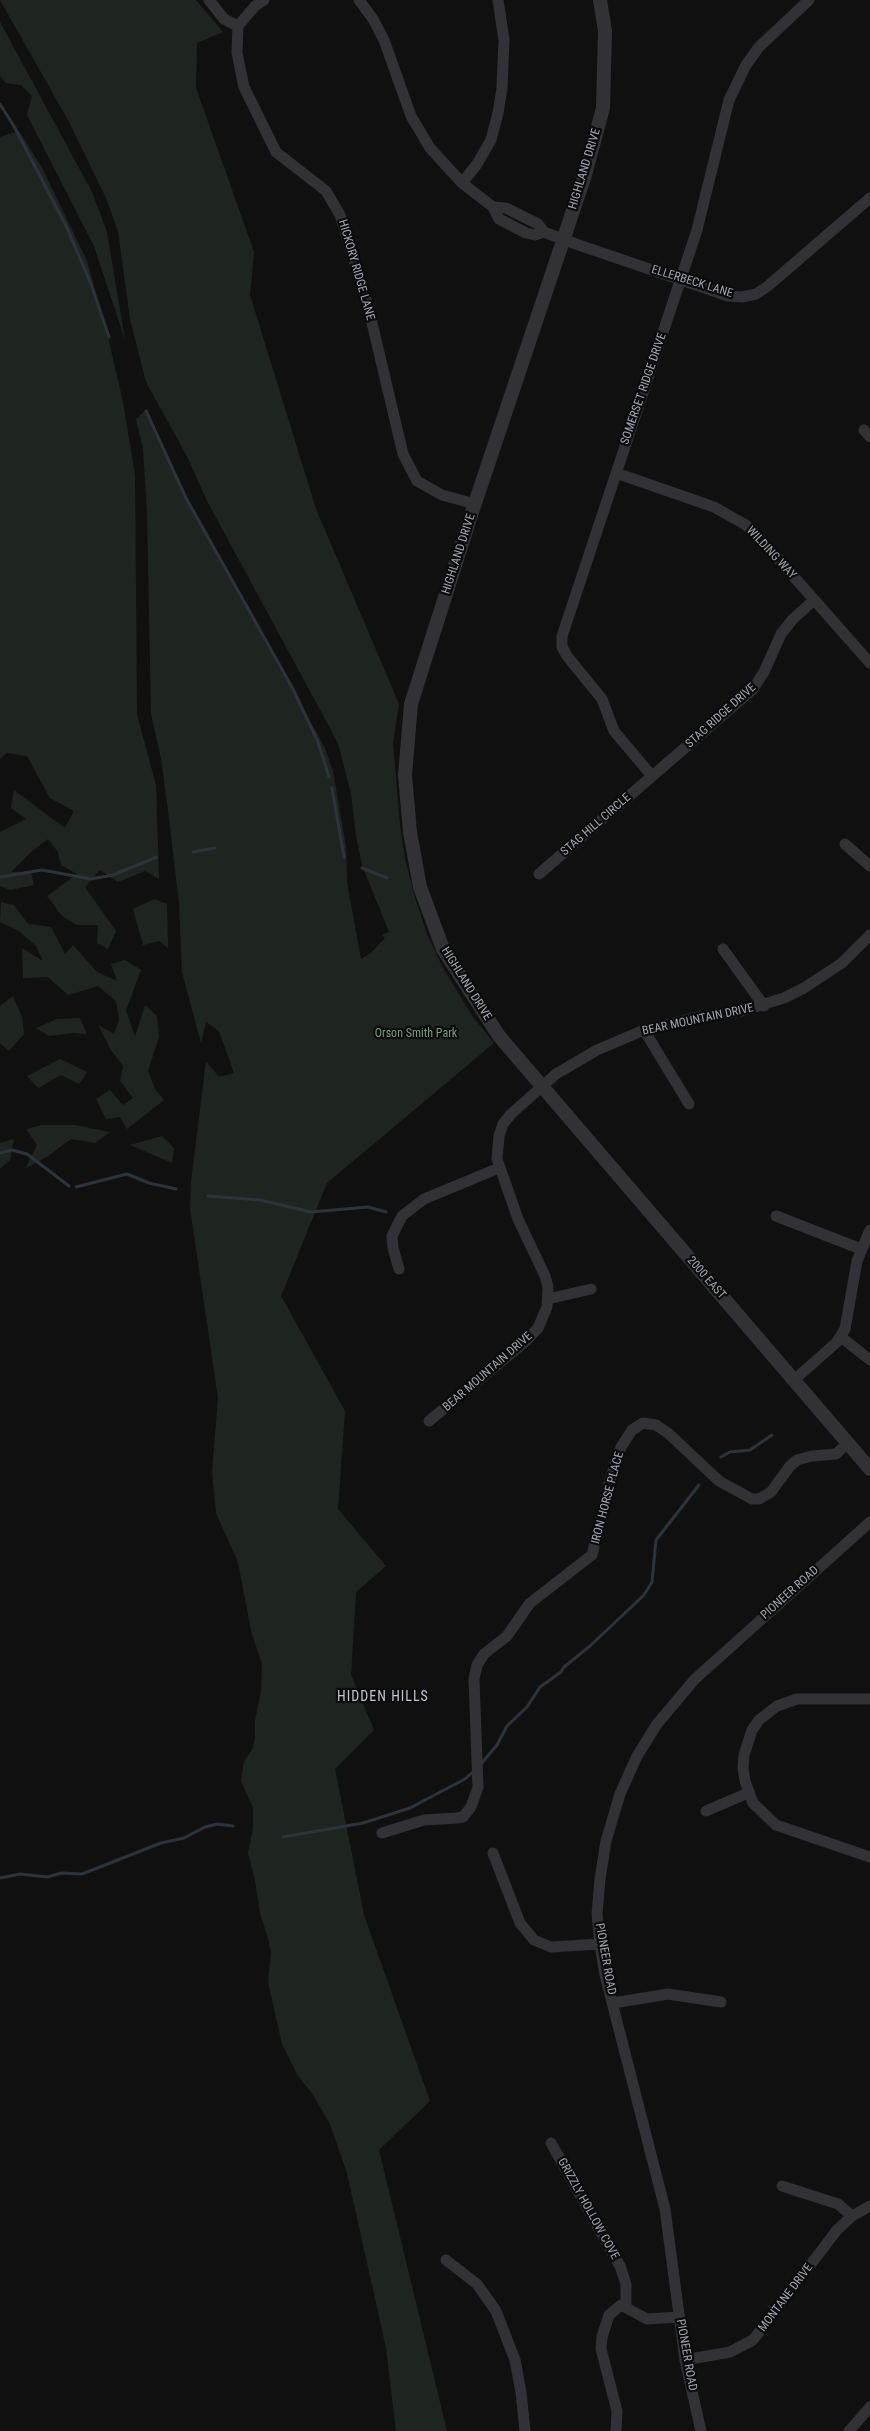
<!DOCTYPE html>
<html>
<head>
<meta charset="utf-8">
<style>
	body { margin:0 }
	canvas { display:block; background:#101011 }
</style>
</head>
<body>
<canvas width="870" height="2431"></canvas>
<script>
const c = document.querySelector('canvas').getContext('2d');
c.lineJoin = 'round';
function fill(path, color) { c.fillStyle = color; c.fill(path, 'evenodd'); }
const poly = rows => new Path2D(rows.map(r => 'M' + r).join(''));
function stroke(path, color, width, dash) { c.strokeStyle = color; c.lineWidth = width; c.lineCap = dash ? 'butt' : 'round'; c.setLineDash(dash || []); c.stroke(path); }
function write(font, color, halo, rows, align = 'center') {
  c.font = font + ' "Roboto Condensed",sans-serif'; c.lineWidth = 4.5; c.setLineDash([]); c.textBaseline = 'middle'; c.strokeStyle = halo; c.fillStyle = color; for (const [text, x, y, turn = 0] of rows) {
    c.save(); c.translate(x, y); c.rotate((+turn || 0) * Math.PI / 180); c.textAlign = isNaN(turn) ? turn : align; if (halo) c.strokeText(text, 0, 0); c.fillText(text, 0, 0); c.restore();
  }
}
fill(poly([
	[0,0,196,0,223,32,197,43,196,88,254,252,250,295,316,509,399,704,393,743,400,826,405,859,416,901,427,934,443,968,473,1017,494,1043,327,1183,281,1296,345,1411,338,1509,386,1566,356,1592,351,1675,374,1730,335,1769,364,1915,430,2101,379,2150,447,2431,396,2431,386,2348,347,2173,330,2124,312,2093,298,2076,282,2044,268,1982,271,1953,268,1938,260,1913,255,1881,248,1853,253,1828,253,1808,241,1781,244,1761,253,1748,255,1737,255,1721,261,1691,262,1664,251,1631,238,1562,216,1513,212,1472,218,1398,190,1208,191,1182,206,1061,219,1077,234,1073,219,1031,206,1022,201,1043,182,972,179,903,169,818,161,758,151,714,147,512,143,449,136,419,147,409,184,496,324,746,333,771,346,847,347,882,361,959,371,953,385,938,382,935,389,932,362,865,356,836,351,794,338,743,206,499,188,458,146,382,130,319,118,231,106,198,68,120],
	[0,22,92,192,107,232,125,340,94,246,27,115,32,96,21,85,6,83,0,76],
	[19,131,42,168,87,261,107,333,123,402,135,475,137,715,156,785,159,879,145,871,118,882,100,870,85,887,116,931,108,949,97,943,98,925,77,925,62,916,47,896,77,874,61,865,58,852,48,839,31,852,11,872,31,872,34,885,10,890,0,886,0,832,26,819,11,808,14,790,65,828,74,811,50,798,27,756,7,753,0,759,0,137],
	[154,899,167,904,168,948,159,941,143,945,133,909],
	[1,902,14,905,28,924,51,927,65,954,73,945,97,972,117,981,111,964,125,960,141,970,126,1010,135,1037,145,1005,157,1016,159,1037,148,1071,155,1089,164,1100,127,1129,120,1117,106,1119,96,1099,110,1090,123,1105,133,1098,120,1081,123,1066,111,1050,98,1025,114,1034,119,1020,116,1001,98,986,68,995,48,977,23,978,22,948,43,961,36,946,19,931,0,922],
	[13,996,22,1017,24,1034,9,1051,0,1043,0,1006],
	[80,1018,87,1034,73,1033,49,1036,36,1028,57,1019],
	[60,1059,87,1072,79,1084,61,1075,38,1088,27,1076],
	[42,1125,75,1125,110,1132,95,1143,71,1139,48,1156,25,1169,37,1145,26,1129],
	[162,1136,174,1148,172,1163,130,1145],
	[14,1139,10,1160,0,1169,0,1143]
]), '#1e2520');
stroke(poly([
	[0,104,15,128,67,228,91,284,109,337],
	[146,411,186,498,293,689,318,742,329,777],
	[332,788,344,857],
	[193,852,215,848],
	[362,868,387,878],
	[0,877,42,870,91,879,113,875,157,857],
	[0,1153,12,1150,27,1154,69,1186],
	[76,1187,127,1174,149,1183,176,1189],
	[208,1196,260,1200,311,1212,368,1207,386,1212],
	[721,1457,730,1452,750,1450,772,1435],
	[480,1765,497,1745,507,1726,527,1707,540,1687,561,1672,564,1667,590,1646,644,1595,652,1582,656,1540,699,1485],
	[283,1837,363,1823,410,1808,465,1779,474,1771],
	[0,1878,20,1874,47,1877,62,1873,82,1874,161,1843,184,1838,205,1827,217,1824,233,1826]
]), '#2c333b', 3);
stroke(poly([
	[209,0,224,19,238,26],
	[359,0,373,19,384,40,411,116,430,148,462,183,493,207,499,219,526,233,535,235,544,232],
	[238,26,237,53,244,87,276,152,326,191,340,215,368,306,403,454,417,481,442,495,475,504],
	[238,26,255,6,264,0],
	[462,183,477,164,491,140,498,113,502,88,504,40,498,0],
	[493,207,506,208,538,224,544,232,576,244,728,296,742,297,756,294,768,286,870,198],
	[864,430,870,437],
	[616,473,714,507,746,525,765,544,870,663],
	[652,776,614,731,602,699,567,656,562,647,562,636,697,230,729,100,746,65,759,47,809,0],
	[845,844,870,866],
	[539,874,753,689,764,672,781,634,793,619,814,600],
	[723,949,764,1006],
	[644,1030,689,1104],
	[776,1216,861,1249],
	[399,1269,393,1248,392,1236,402,1216,424,1199,499,1168],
	[548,1299,591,1289],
	[841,1337,870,1360],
	[794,1380,837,1342,845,1329,857,1261,870,1230],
	[429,1421,526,1341,538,1328,547,1307,548,1287,545,1276,518,1219,497,1159,499,1136,503,1124,511,1114,556,1074,597,1050,644,1030,694,1018,741,1011,784,998,804,988,842,963,870,935],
	[870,1699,797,1699,777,1706,759,1720,752,1730,744,1755,743,1768,745,1781,753,1803,776,1825,870,1857],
	[706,1811,748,1793],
	[382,1833,424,1820,457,1818,463,1817,471,1807,478,1787,474,1679,477,1665,484,1654,507,1636,530,1603,592,1555,610,1480,621,1447,632,1430,643,1423,656,1425,668,1433,719,1481,752,1499,759,1499,771,1492,790,1466,797,1460,812,1456,836,1454,848,1443],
	[493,1853,520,1923,534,1940,551,1947,600,1944],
	[613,2003,668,1994,721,2002],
	[551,2143,620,2266,626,2284,626,2306],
	[782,2186,838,2204,852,2216],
	[446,2260,477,2284,496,2311,515,2360,521,2392,525,2431],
	[685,2360,730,2352,753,2340,837,2230,852,2216,870,2206],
	[616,2431,617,2411,601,2349,602,2337,609,2315,621,2305,647,2319,679,2317],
	[701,2431,685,2360,665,2209,605,1975,600,1944,597,1914,600,1879,606,1841,620,1794,637,1756,657,1724,695,1679,870,1522],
	[849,2431,870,2407]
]), '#313136', 11);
stroke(poly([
	[600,0,605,31,603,108,585,175,471,515,411,704,405,775,410,832,420,887,443,949,499,1036,870,1469]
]), '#313136', 14);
write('12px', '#a2a5b1', '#0b0b0c', [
	["HIGHLAND DRIVE",585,169,-73],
	["HICKORY RIDGE LANE",356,270,74],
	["ELLERBECK LANE",692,282,17],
	["SOMERSET RIDGE DRIVE",644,389,-71],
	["WILDING WAY",771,553,47],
	["HIGHLAND DRIVE",459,554,-72],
	["STAG RIDGE DRIVE",721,716,-42],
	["STAG HILL CIRCLE",596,825,-41],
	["HIGHLAND DRIVE",466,984,58],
	["BEAR MOUNTAIN DRIVE",698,1020,-12],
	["2000 EAST",706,1278,49],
	["BEAR MOUNTAIN DRIVE",488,1372,-41],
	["IRON HORSE PLACE",608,1498,-75],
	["PIONEER ROAD",790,1593,-42],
	["PIONEER ROAD",605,1959,80],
	["GRIZZLY HOLLOW COVE",588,2209,61],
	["MONTANE DRIVE",786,2298,-53],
	["PIONEER ROAD",686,2355,80]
]);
write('12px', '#7a9b7f', '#0b0b0c', [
	["Orson Smith Park",416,1034]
]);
c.letterSpacing = '1px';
write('14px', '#c2c4cd', '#0b0b0c', [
	["HIDDEN HILLS",383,1697]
]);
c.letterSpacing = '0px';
</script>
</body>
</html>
